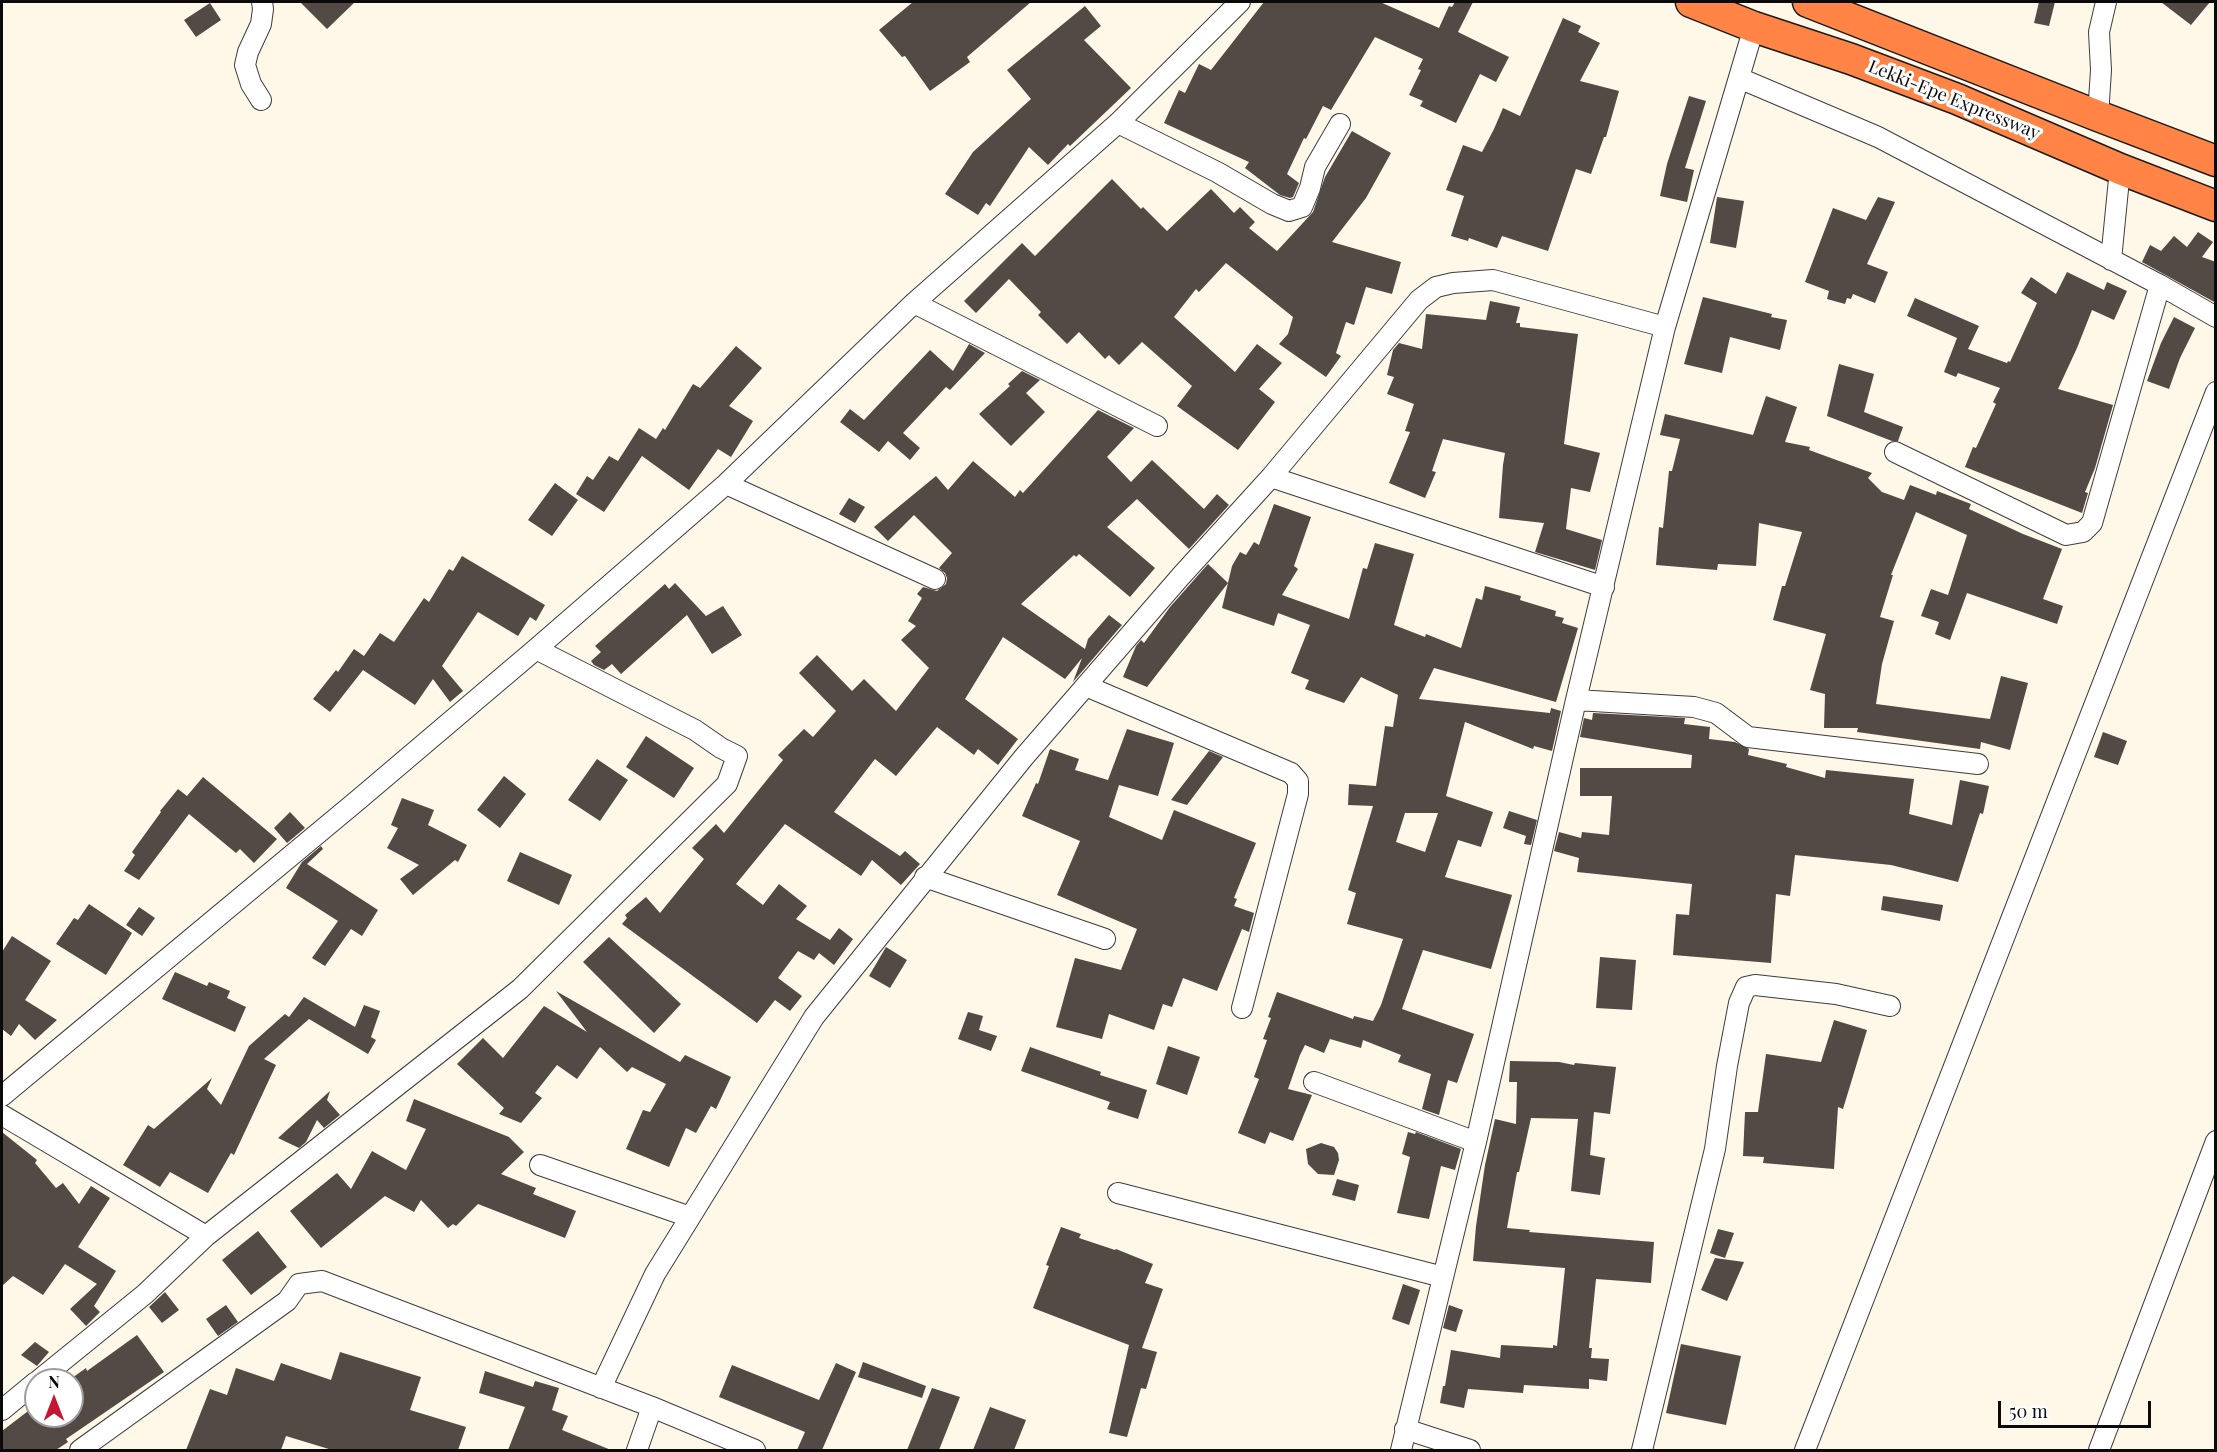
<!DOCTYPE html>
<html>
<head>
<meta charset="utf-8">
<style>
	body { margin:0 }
	#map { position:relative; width:2217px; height:1452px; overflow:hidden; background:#fff7e7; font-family:"Playfair Display",serif }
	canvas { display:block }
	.frame { position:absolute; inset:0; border:3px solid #0a0a0a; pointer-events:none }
	.north { position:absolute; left:24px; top:1368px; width:60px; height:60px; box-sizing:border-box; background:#fff; border:2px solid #9d9d9d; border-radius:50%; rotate:0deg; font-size:16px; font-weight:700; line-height:24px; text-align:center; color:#0a0a0a }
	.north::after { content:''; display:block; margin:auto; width:21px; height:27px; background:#c51733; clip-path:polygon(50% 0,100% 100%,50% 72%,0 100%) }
	.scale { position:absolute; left:1998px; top:1401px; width:153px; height:27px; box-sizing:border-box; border:3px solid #0a0a0a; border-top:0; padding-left:8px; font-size:18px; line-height:21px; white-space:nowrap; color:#0a0a0a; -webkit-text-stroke:4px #fff; paint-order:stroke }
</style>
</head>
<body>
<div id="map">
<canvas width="2217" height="1452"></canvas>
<div class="frame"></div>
<div class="north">N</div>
<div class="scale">50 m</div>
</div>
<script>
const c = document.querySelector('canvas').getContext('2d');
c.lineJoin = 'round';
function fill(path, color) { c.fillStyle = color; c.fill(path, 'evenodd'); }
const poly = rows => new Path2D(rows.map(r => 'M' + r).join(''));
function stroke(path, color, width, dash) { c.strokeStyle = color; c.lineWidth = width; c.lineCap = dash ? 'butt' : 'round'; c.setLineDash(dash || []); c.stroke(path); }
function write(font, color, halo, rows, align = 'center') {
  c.font = font + ' "Playfair Display",serif'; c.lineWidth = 6; c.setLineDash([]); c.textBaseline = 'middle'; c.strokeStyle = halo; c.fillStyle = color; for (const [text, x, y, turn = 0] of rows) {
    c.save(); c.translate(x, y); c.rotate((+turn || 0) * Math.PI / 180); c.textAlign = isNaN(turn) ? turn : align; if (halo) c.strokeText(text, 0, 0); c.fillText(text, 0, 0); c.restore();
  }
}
fill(poly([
	[300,2,355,2,327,29],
	[913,2,1031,2,967,57,970,62,930,91,905,56,902,57,879,30],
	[1264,2,1380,2,1439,28,1449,6,1452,7,1455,2,1473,2,1458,32,1509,57,1496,82,1480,74,1456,123,1420,106,1423,101,1409,95,1421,70,1418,69,1423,59,1375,37,1331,110,1323,106,1306,139,1304,138,1287,174,1299,183,1293,197,1290,198,1280,195,1245,168,1249,162,1164,123,1179,90,1185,93,1199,64,1211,70],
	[2039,2,2055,2,2049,26,2034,23],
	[2161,2,2210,2,2191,25],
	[210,3,221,20,196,37,184,20],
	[1085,6,1101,26,1084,40,1131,88,1070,146,1068,144,1048,165,1029,147,990,206,986,203,978,215,945,194,973,152,1031,99,1007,70],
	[1563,18,1581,26,1578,32,1600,43,1580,81,1619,91,1606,137,1604,137,1591,174,1576,169,1548,251,1502,236,1497,248,1469,238,1468,241,1451,236,1464,196,1446,190,1463,145,1482,152,1494,129,1503,108,1520,116],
	[1689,96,1706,101,1685,168,1694,170,1687,202,1660,196,1667,164],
	[1352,131,1391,153,1366,198,1332,242,1401,262,1392,294,1366,287,1354,325,1346,322,1336,353,1341,356,1326,377,1279,344,1288,334,1293,317,1226,263,1199,292,1196,289,1174,317,1235,372,1257,344,1282,363,1259,389,1275,402,1238,450,1177,406,1192,386,1142,342,1119,365,1109,355,1105,359,1079,332,1067,344,1038,315,1041,312,1009,279,976,313,964,301,1022,243,1035,256,1112,179,1141,209,1143,207,1167,231,1211,189,1234,213,1240,207,1255,222,1249,228,1277,251,1313,212,1325,177],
	[1717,197,1744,201,1736,248,1710,243],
	[1878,197,1895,202,1867,264,1888,272,1875,303,1853,294,1851,299,1847,298,1845,304,1827,299,1829,291,1805,282,1833,208,1866,220],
	[2198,232,2213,242,2202,257,2216,262,2216,303,2142,262,2150,245,2161,251,2174,236,2187,247],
	[2067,272,2104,290,2107,282,2127,291,2114,320,2092,310,2077,348,2058,389,2113,405,2095,468,2085,492,2088,493,2082,513,1965,467,1973,447,1976,448,1996,404,1993,402,2000,388,1958,373,1956,377,1944,372,1957,338,1907,316,1915,298,1979,326,1968,349,2007,363,2008,361,2010,362,2037,303,2021,293,2031,277,2056,294],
	[1703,297,1772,314,1771,317,1787,320,1780,350,1730,337,1722,373,1684,364],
	[1490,301,1520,307,1516,323,1520,323,1520,327,1578,334,1564,444,1600,453,1590,492,1571,488,1566,529,1602,540,1595,570,1535,552,1544,523,1499,518,1503,465,1505,453,1443,439,1432,471,1436,472,1425,498,1389,483,1410,432,1405,431,1414,404,1387,394,1394,377,1387,375,1393,350,1399,343,1422,349,1426,314,1486,320],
	[2174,317,2195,328,2180,358,2169,389,2147,381,2161,343],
	[969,344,985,353,950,390,946,387,903,433,920,448,910,460,888,441,879,452,840,422,850,409,864,420,930,350,953,371],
	[736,346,762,368,729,406,753,421,731,457,718,449,689,490,642,456,604,512,576,494,587,476,593,480,609,456,618,461,639,428,656,439,663,428,665,430,693,384,700,388],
	[1839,364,1874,374,1864,412,1903,427,1898,441,1892,441,1827,416],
	[1022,371,1040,380,1026,393,1045,412,1011,446,979,414,1010,386,1008,384],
	[1766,396,1797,407,1785,442,1810,447,1809,450,1872,473,1868,478,1882,492,1904,500,1910,485,1936,495,1937,491,1971,504,1969,509,2023,534,2062,549,2043,599,2063,606,2057,624,1967,593,1950,640,1935,634,1939,622,1921,616,1931,589,1948,595,1967,535,1916,512,1891,575,1893,575,1880,617,1894,621,1882,664,1876,704,1990,719,2001,676,2028,683,2010,750,1981,742,1980,749,1857,732,1858,728,1824,728,1825,694,1810,690,1826,634,1773,620,1782,586,1785,586,1802,532,1759,523,1756,566,1718,564,1717,570,1656,565,1659,527,1663,528,1669,471,1672,471,1680,439,1660,435,1665,414,1753,435],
	[1098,410,1134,428,1107,457,1131,482,1152,460,1204,509,1217,494,1229,505,1189,549,1137,499,1107,527,1155,568,1130,597,1079,554,1076,557,1074,555,1021,604,1085,649,1088,639,1109,615,1122,625,1073,682,1082,658,1065,679,1003,637,965,699,1018,739,998,765,978,749,974,755,937,727,896,776,875,759,834,812,900,856,905,851,920,864,901,885,872,860,861,876,785,824,736,884,763,905,779,884,807,906,796,919,830,940,839,928,853,939,834,965,819,953,814,960,798,951,778,978,802,996,790,1011,775,1000,757,1023,622,924,627,918,625,915,646,897,660,913,704,859,692,848,716,824,724,833,783,760,778,755,804,729,813,737,836,711,799,673,817,655,852,691,864,679,896,711,929,668,901,640,916,626,908,621,922,598,917,594,923,587,937,591,946,584,947,578,945,573,939,568,952,553,914,515,888,541,874,527,936,476,948,490,973,461,1015,497,1020,490,1023,493],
	[555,483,578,500,552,536,528,520],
	[849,498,865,507,855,523,839,514],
	[1274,504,1311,517,1294,566,1298,569,1282,595,1349,619,1363,568,1367,569,1375,543,1414,554,1394,625,1425,637,1426,634,1461,648,1476,598,1482,600,1485,586,1521,596,1520,600,1556,611,1555,616,1564,618,1562,623,1578,628,1556,702,1434,668,1419,699,1550,713,1551,708,1561,711,1552,751,1534,746,1533,749,1465,722,1446,796,1493,812,1481,847,1458,840,1445,877,1512,895,1491,969,1423,950,1402,1009,1474,1034,1457,1083,1448,1080,1439,1115,1422,1109,1431,1074,1398,1062,1401,1055,1363,1040,1361,1048,1330,1039,1324,1053,1305,1045,1300,1055,1288,1089,1312,1095,1293,1141,1270,1132,1265,1144,1238,1133,1259,1079,1254,1077,1267,1040,1263,1039,1271,1018,1268,1017,1277,992,1353,1019,1354,1016,1373,1021,1381,1005,1403,939,1347,924,1356,893,1348,890,1373,806,1348,805,1349,784,1376,786,1385,726,1393,727,1398,695,1361,677,1344,703,1305,689,1309,680,1291,673,1310,625,1278,613,1274,626,1222,608,1232,566,1240,552,1246,555,1254,542,1259,545],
	[1405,813,1438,813,1425,852,1396,842],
	[462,556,545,605,536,621,530,617,518,636,478,612,442,666,463,691,450,702,433,679,415,705,363,670,330,712,313,699,336,670,338,672,354,649,364,656,380,633,394,642,424,598,429,602,449,569,453,571],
	[1208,564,1228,583,1147,687,1123,677,1136,646,1141,640,1144,643,1170,607],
	[675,583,706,616,723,606,742,635,712,654,687,615,621,674,612,664,604,670,594,665,591,661,601,652,595,646,665,584,669,589],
	[1593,713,1685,718,1684,724,1710,727,1709,739,1735,742,1749,749,1748,755,1787,764,1786,767,1825,778,1826,770,1914,779,1909,814,1952,825,1960,780,1989,786,1983,814,1980,813,1958,882,1891,865,1795,855,1790,896,1776,894,1771,963,1673,955,1676,914,1689,915,1692,884,1577,872,1579,858,1554,851,1559,832,1581,838,1582,832,1609,835,1612,796,1580,796,1580,768,1691,768,1692,755,1580,737,1584,718,1592,720],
	[1127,729,1174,743,1158,796,1119,785,1109,817,1162,840,1174,810,1256,843,1234,898,1237,899,1234,906,1254,913,1249,932,1242,929,1217,991,1183,978,1172,1007,1163,1004,1154,1030,1109,1014,1102,1039,1056,1027,1075,958,1121,970,1137,929,1057,895,1080,841,1022,816,1036,783,1038,784,1050,749,1079,759,1075,770,1108,780],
	[2103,732,2127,741,2118,765,2094,757],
	[646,736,694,768,674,798,626,767],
	[1209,751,1223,757,1187,805,1171,800],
	[597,759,628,780,600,821,568,800],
	[504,776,526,794,500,828,477,810],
	[203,777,277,839,254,863,240,849,236,853,189,814,139,880,124,871,135,855,132,852,161,812,160,811,178,789,187,796],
	[402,798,434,810,428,825,467,845,458,862,455,860,413,895,400,879,419,865,387,848,398,828,391,825],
	[1509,811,1537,820,1531,845,1524,844,1526,836,1503,828],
	[290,812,305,828,287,843,274,828],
	[321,846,323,849,307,864,378,910,362,936,351,929,325,966,312,958,338,921,286,888,302,862],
	[520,852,572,875,559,905,507,881],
	[1883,896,1943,905,1940,921,1881,910],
	[89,904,132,933,106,975,56,944,74,918,78,920],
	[139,907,155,918,142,936,126,925],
	[12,936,51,961,25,1000,57,1020,35,1040,19,1024,11,1036,2,1029,2,952],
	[609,937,681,1004,654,1033,583,962],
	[886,947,907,960,890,988,869,976],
	[1600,957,1636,960,1632,1010,1596,1008],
	[175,972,207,986,209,982,230,991,227,998,246,1007,235,1032,162,999],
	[556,991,680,1062,685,1055,731,1077,716,1109,711,1106,696,1133,686,1128,669,1167,626,1149,643,1110,650,1112,666,1084,632,1067,627,1072,600,1047,577,1079,557,1065,535,1093,542,1098,521,1123,499,1114,504,1108,457,1064,483,1038,503,1058,544,1006,587,1032],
	[304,997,355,1027,364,1005,380,1011,371,1037,376,1040,368,1054,309,1019,264,1059,276,1065,234,1155,231,1153,208,1193,170,1172,160,1187,123,1165,148,1125,154,1129,212,1078,207,1089,221,1105,249,1046,285,1014,289,1017],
	[968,1012,983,1016,979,1030,997,1036,991,1051,958,1039],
	[1834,1020,1867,1030,1843,1109,1838,1107,1834,1169,1763,1163,1764,1157,1743,1156,1745,1112,1758,1112,1766,1054,1821,1062],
	[1168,1046,1200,1057,1187,1095,1156,1084],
	[1030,1047,1101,1072,1100,1075,1147,1090,1138,1119,1107,1109,1110,1102,1021,1071],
	[1510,1061,1559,1062,1574,1065,1575,1063,1616,1067,1610,1114,1594,1112,1590,1155,1605,1158,1600,1195,1571,1191,1578,1119,1531,1118,1519,1172,1517,1172,1507,1228,1530,1230,1529,1232,1654,1242,1651,1283,1596,1279,1589,1348,1592,1348,1591,1358,1609,1359,1607,1381,1589,1379,1589,1389,1524,1385,1523,1393,1468,1389,1464,1408,1440,1403,1443,1386,1445,1386,1451,1350,1500,1358,1501,1345,1553,1348,1553,1345,1557,1346,1565,1268,1473,1261,1476,1226,1485,1165,1495,1119,1516,1124,1517,1082,1509,1082],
	[330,1091,327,1100,340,1115,324,1128,317,1120,306,1142,299,1148,278,1138],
	[414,1099,509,1137,524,1152,501,1174,536,1188,533,1194,576,1211,565,1238,478,1204,456,1226,453,1224,448,1228,421,1200,414,1212,385,1196,321,1248,290,1211,337,1173,351,1189,372,1151,406,1170,426,1129,406,1121],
	[2,1132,37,1160,35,1163,56,1188,63,1183,79,1204,91,1186,110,1198,78,1247,116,1271,94,1306,100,1312,86,1326,70,1309,97,1284,65,1264,43,1295,13,1276,2,1286],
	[1408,1132,1415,1134,1416,1132,1461,1149,1455,1170,1441,1166,1429,1219,1397,1213,1410,1157,1402,1154],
	[1321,1143,1334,1147,1338,1153,1339,1160,1334,1175,1318,1174,1308,1164,1306,1149],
	[1337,1179,1359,1185,1355,1201,1332,1195],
	[1061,1227,1081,1234,1079,1238,1115,1250,1116,1249,1153,1264,1145,1283,1163,1289,1142,1348,1157,1352,1146,1389,1141,1388,1127,1437,1109,1433,1129,1345,1033,1308,1049,1266,1046,1265],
	[1718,1229,1734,1233,1725,1258,1710,1253],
	[258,1231,287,1267,251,1295,222,1260],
	[1715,1258,1744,1262,1727,1301,1701,1290],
	[1403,1284,1420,1290,1409,1325,1392,1319],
	[165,1292,179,1310,162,1323,149,1307],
	[226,1305,238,1322,218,1336,206,1319],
	[1449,1305,1463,1310,1456,1332,1443,1328],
	[137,1335,164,1372,66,1439,68,1442,56,1450,2,1450,2,1431,36,1405,36,1416,72,1416,72,1378,86,1368,87,1371],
	[35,1342,49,1352,37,1366,21,1355],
	[1681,1344,1741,1356,1726,1425,1666,1413],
	[340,1352,421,1377,410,1410,466,1427,458,1450,332,1450,286,1436,281,1450,186,1450,210,1389,227,1395,236,1368,274,1381,281,1363,331,1380],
	[863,1362,926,1386,922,1398,858,1377],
	[836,1363,856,1372,822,1450,797,1450,805,1432,719,1397,732,1365,819,1400],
	[485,1371,533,1387,535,1381,559,1388,552,1410,568,1416,562,1430,611,1450,508,1450,525,1407,479,1393],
	[932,1388,960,1397,939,1450,907,1450],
	[990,1407,1026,1420,1014,1450,973,1450]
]), '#534945');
const minor = poly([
	[1739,78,1878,137,2160,285,2092,523,2083,532,2066,535,1895,452],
	[261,100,251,84,245,65,248,52,261,24,263,9,262,2],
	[2098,116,2101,70,2099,32,2106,2],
	[1118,123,1217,172,1272,204,1289,211,1302,207,1310,188,1315,167,1340,124],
	[2111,260,2120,169],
	[2160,285,2216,317],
	[914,303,1157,426],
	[1271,477,1604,587],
	[726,484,935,579],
	[1086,686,1291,773,1298,781,1298,794,1242,1008],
	[1576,700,1694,707,1716,713,1748,737,1978,764],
	[925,877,1105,939],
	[1314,1082,1476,1142],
	[2,1096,358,800,536,649,726,484,914,303,1118,123,1240,2],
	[2,1115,206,1236],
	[540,1165,690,1217],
	[1118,1193,1443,1277],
	[39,1380,145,1294,206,1236,520,989,727,784,737,756,721,748,695,730,536,649],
	[601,1388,655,1274,814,1017,1024,757,1181,576,1271,477,1419,300,1436,287,1453,283,1493,280,1665,327],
	[2,1410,36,1382],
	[1405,1429,1470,1450],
	[80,1450,287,1301,299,1284,322,1281,652,1407,755,1450],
	[637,1450,652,1407],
	[1401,1450,1476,1142,1576,700,1665,327,1754,27],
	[1642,1450,1715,1149,1727,1066,1739,1003,1746,987,1755,985,1836,994,1890,1006],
	[1805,1450,2216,392],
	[2099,1450,2216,1141]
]);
const highway = poly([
	[1691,2,1754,27,1851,59,1957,99,2120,169,2216,206],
	[1808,2,2098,116,2216,161]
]);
stroke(minor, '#3d3d3d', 22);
stroke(highway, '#1b1b1b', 33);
stroke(minor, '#fff', 20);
stroke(highway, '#ff8445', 30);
write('18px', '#0a0a0a', '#fff', [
	["Lekki-Epe Expressway",1954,100,22]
]);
</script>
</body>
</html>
